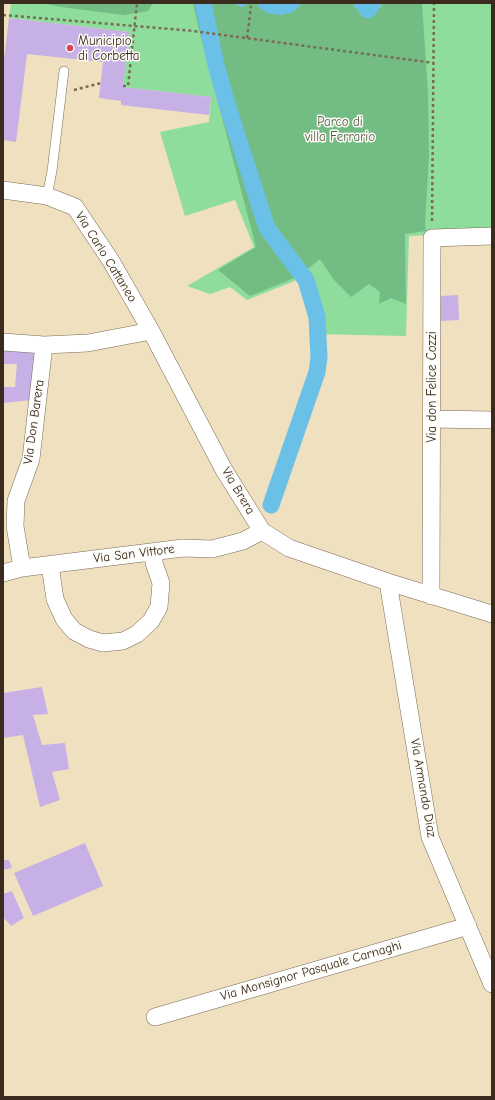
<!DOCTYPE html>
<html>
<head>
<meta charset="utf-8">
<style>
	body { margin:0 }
	#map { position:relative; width:495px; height:1100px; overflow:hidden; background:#efe0bf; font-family:"Comic Neue",sans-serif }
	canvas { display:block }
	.frame { position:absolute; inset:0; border:4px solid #3b2a1e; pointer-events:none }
</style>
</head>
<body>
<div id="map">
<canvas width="495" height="1100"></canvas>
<div class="frame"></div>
</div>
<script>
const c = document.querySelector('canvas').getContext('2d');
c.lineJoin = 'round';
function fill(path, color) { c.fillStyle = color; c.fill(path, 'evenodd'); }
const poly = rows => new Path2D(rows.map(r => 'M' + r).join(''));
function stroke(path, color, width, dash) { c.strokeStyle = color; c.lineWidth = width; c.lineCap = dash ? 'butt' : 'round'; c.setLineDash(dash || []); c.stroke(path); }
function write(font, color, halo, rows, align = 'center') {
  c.font = font + ' "Comic Neue",sans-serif'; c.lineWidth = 3; c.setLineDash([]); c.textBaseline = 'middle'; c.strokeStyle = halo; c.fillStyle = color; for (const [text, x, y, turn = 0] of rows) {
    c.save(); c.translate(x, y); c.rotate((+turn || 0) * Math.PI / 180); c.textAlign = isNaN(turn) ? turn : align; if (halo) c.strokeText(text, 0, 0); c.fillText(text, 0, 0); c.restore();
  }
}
fill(poly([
	[11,3,492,3,492,232,409,236,406,336,315,334,314,321,302,278,247,300,230,287,210,294,187,286,254,247,235,200,185,216,160,132,209,122,211,97,123,87,129,32,9,18]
]), '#8fdd9c');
fill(poly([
	[41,3,153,3,148,11,124,15,68,8],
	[193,3,232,3,242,7,246,3,301,4,302,3,352,3,363,17,381,7,382,3,422,3,428,93,429,156,425,224,426,231,405,234,406,304,391,298,379,304,380,292,369,284,351,297,334,280,320,259,299,276,250,296,218,270,256,247,200,34]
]), '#73bc84');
fill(poly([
	[232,3,302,3,293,12,280,15,267,13,258,6,258,3,247,3,245,6,242,7],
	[352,3,382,3,376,14,369,19,363,17]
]), '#6bc0e8');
stroke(poly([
	[203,3,216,65,227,104,267,228,306,280,317,317,319,357,317,372,271,505]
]), '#6bc0e8', 17);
fill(poly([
	[9,18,129,32,123,87,211,97,209,115,121,105,121,101,99,98,103,62,27,54,16,142,3,140,3,67],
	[458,295,459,320,441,321,441,296],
	[3,348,28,349,36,354,32,400,3,403,3,387,15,387,17,364,3,364],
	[42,687,48,714,33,715,42,745,65,743,69,769,52,772,60,800,40,807,23,735,3,738,3,693],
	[85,843,103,886,33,916,14,873],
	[3,860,9,860,12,868,3,870],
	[12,891,24,918,11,926,5,919,3,920,3,894]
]), '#c7b0e6');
const service = poly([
	[47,196,52,171,64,71]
]);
const minor = poly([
	[3,190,47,196,75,207,111,261,151,331,224,470,262,531,289,548,388,582,492,614],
	[3,342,44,345,88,343,151,331],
	[432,419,492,420],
	[50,565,55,599,64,619,74,631,89,639,103,643,123,641,137,634,151,621,159,607,161,583,154,563,154,552],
	[22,568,15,526,16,501,31,459,44,345],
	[3,573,22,568,183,548,212,549,243,541,262,531],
	[388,582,430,837,492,984],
	[431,596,432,238,492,236],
	[155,1017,468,926]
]);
stroke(service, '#7a6a56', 10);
stroke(minor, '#7a6a56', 18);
stroke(poly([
	[3,15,193,31,434,63],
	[247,38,251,6],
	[123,86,128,86,137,3],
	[74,90,101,83],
	[432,221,434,3]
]), '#7a6a56', 2.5, [3, 3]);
stroke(service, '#fff', 9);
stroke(minor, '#fff', 17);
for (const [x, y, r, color] of [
	[70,48,4,"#d1495b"]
]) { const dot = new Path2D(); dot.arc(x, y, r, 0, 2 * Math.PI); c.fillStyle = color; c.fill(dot); stroke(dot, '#fdfcf7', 1.5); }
write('13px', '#3b2a1e', '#fdfcf7', [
	["Municipio",78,41],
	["di Corbetta",78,56]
], 'left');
write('13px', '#546044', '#fdfcf7', [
	["Parco di",340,122],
	["villa Ferrario",340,137]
]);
write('13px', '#3b2a1e', '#fdfcf7', [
	["Via Carlo Cattaneo",106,257,58],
	["Via don Felice Cozzi",432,387,-90],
	["Via Don Barera",34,422,-82],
	["Via Brera",238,491,59],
	["Via San Vittore",134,554,-7],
	["Via Armando Diaz",423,788,80],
	["Via Monsignor Pasquale Carnaghi",311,971,-16]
]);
</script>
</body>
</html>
